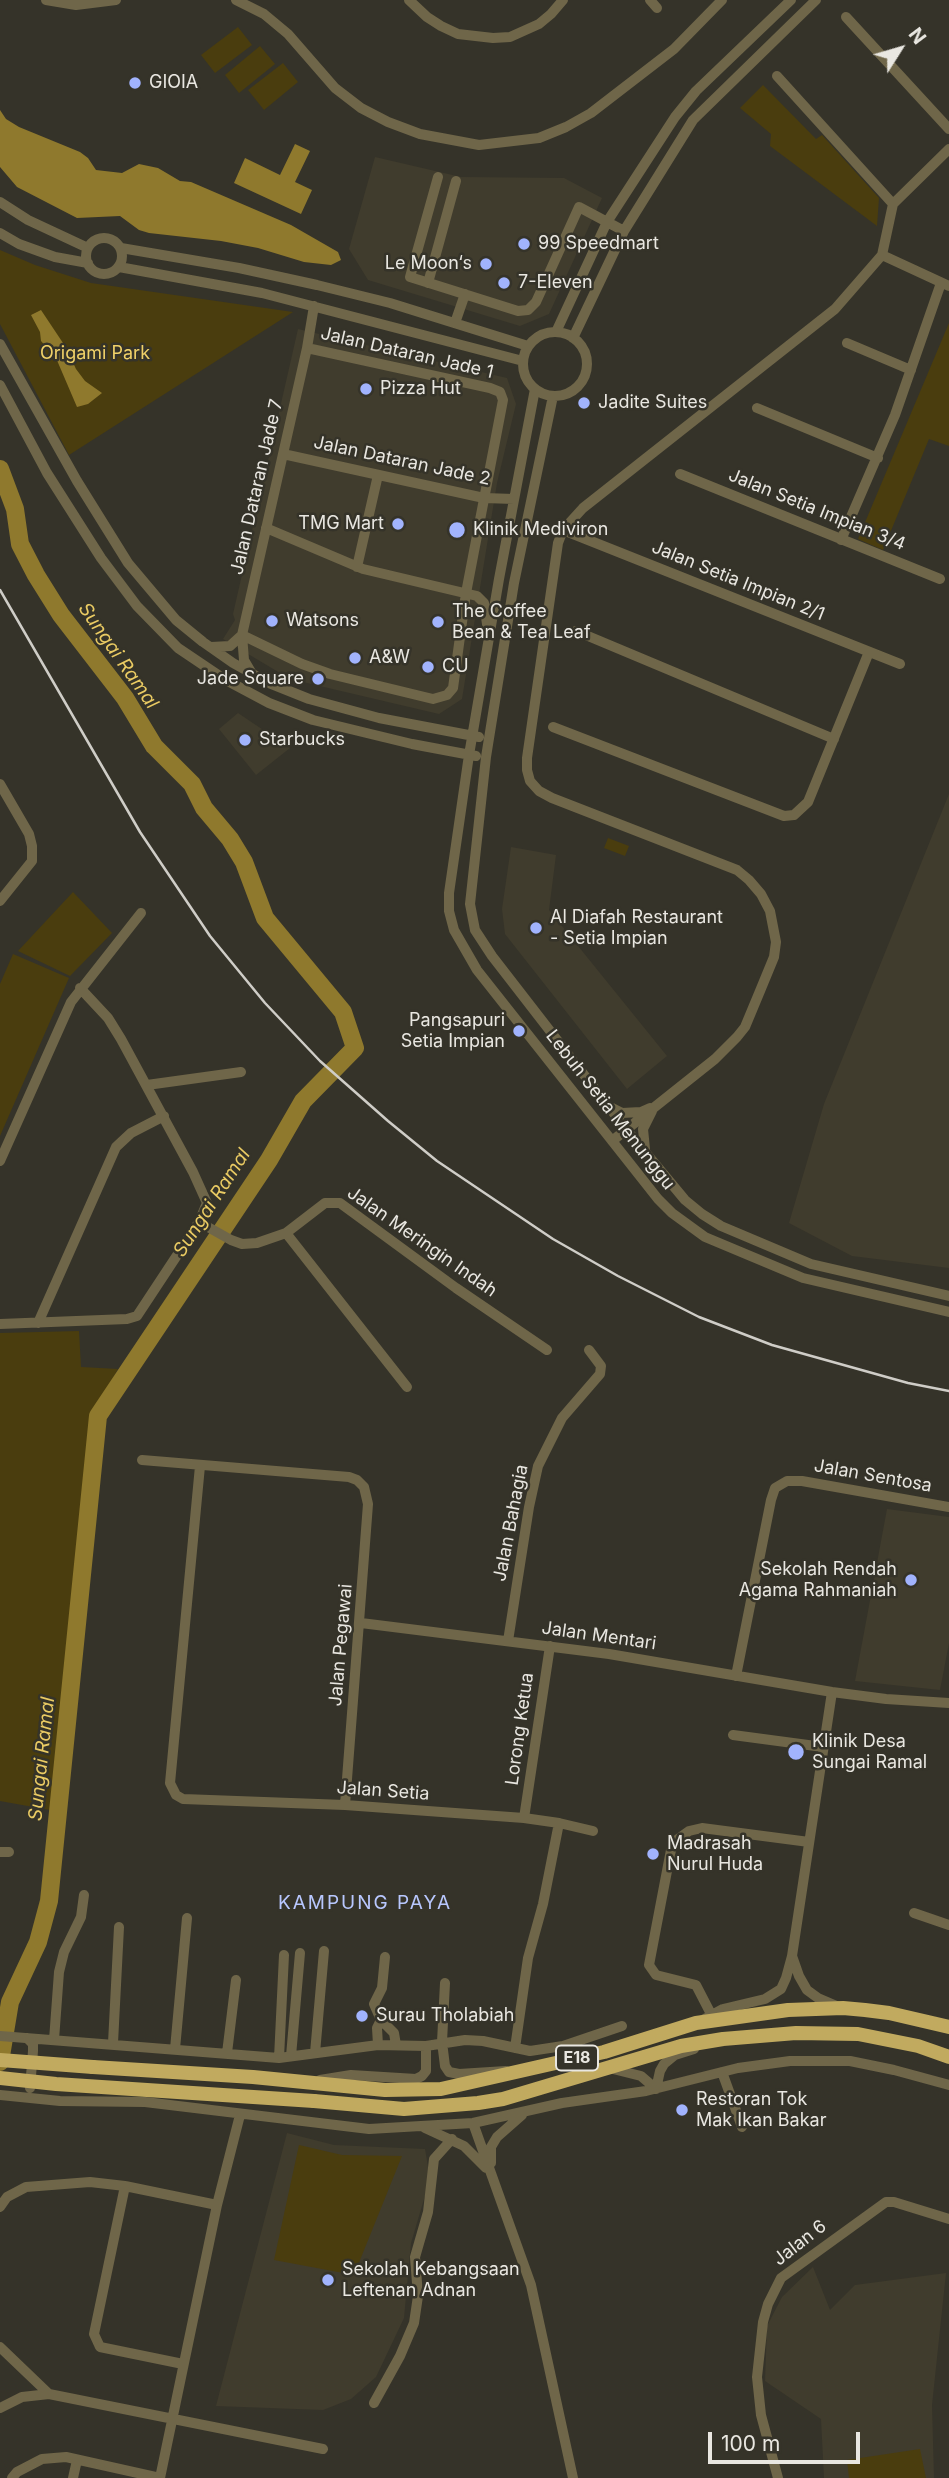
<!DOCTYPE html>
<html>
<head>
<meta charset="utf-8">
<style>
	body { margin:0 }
	#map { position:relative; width:949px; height:2478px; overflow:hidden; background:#353329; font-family:Inter,sans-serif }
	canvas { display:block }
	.north { position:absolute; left:865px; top:14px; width:70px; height:70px; -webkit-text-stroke:5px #353329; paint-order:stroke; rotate:53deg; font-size:19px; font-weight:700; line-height:28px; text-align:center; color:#e9e7e1 }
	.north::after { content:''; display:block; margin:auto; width:24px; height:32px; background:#e9e7e1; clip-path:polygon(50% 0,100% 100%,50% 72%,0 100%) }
	.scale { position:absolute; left:708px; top:2432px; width:152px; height:32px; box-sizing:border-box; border:4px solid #e9e7e1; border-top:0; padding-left:9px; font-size:21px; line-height:24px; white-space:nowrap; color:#e9e7e1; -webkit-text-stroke:5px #353329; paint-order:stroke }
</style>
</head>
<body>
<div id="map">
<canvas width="949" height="2478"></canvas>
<div class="north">N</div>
<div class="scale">100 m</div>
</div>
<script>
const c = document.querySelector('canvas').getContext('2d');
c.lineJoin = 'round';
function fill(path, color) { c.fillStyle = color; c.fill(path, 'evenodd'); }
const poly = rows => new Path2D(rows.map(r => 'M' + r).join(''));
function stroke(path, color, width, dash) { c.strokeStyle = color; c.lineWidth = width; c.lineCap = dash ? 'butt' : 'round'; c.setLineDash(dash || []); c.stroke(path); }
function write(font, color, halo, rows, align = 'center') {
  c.font = font + ' Inter,sans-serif'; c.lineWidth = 5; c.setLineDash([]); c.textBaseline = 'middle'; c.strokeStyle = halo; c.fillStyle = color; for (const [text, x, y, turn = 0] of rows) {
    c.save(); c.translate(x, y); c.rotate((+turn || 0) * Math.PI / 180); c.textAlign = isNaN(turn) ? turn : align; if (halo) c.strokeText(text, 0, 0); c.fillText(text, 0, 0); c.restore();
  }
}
fill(poly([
	[375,157,461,177,564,178,602,198,549,314,520,326,368,280,349,249],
	[298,329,507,378,516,404,497,483,462,699,439,714,290,679,223,639,235,620,233,614],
	[238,713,290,748,256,775,219,729],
	[949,794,949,1268,852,1256,789,1223,824,1104],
	[511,847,556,855,549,910,667,1056,627,1089,505,934,502,909],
	[887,1509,949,1517,949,1643,940,1690,855,1681],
	[287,2133,334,2145,425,2149,430,2179,411,2243,404,2318,376,2377,351,2399,323,2410,216,2406],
	[813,2267,830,2310,855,2285,946,2273,932,2405,934,2478,824,2478,821,2419,765,2381,767,2326,782,2297]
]), '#403c2d');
fill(poly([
	[238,27,252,45,215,73,201,55],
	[260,46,275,64,239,93,225,75],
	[283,63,298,82,264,110,248,90],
	[763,85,816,139,822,135,879,198,877,226,770,146,771,134,740,108],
	[0,250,35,265,91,283,293,312,69,455,0,324],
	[949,323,949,446,929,439,883,550,858,539],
	[608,838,629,846,625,856,604,848],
	[73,892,112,933,70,976,18,951],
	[13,954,69,978,0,1136,0,984],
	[79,1331,81,1367,118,1369,90,1418,50,1810,0,1801,0,1333],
	[299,2145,342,2155,402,2156,354,2275,274,2260],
	[920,2449,926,2478,849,2478,847,2460]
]), '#4a3d0e');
fill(poly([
	[0,110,6,119,19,127,80,152,88,158,96,170,122,173,139,164,158,168,180,181,191,182,291,225,338,252,341,260,331,265,304,262,258,248,221,241,149,233,139,230,120,216,77,218,17,187,0,167],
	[295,144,310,151,295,182,312,190,301,214,234,183,245,158,280,175],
	[41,310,65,346,76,369,85,381,102,393,88,404,77,407,56,358,41,341,40,332,31,315]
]), '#8f792d');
stroke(poly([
	[0,469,15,509,20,544,36,575,61,615,125,698,154,746,192,784,204,808,230,839,244,862,265,918,343,1012,355,1048,303,1101,269,1160,98,1416,49,1901,38,1942,10,2002,0,2062]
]), '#8f792d', 18);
stroke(poly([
	[46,0,76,5,116,0],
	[236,0,264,14,288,34,335,88,361,108,388,122,420,134,479,145,539,138,566,127,591,113,674,49,722,0],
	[409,0,427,17,441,26,458,34,493,38,510,37,539,24,551,14,563,0],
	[650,0,657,8],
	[846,17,949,129],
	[777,76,893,204],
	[438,177,410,277,518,311,528,310,536,302,579,207,624,231],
	[0,202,28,220,88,248],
	[0,233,19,244,55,257,88,263],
	'86 256a18 18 0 1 1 36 0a18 18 0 1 1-36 0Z',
	[121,248,239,268,317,285,390,303,528,346],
	[882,255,949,286],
	[119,267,262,293,523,361],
	[428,283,456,181],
	[455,323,465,294],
	[556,332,607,222,675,117,696,91,791,0],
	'523 364a32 32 0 1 1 64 0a32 32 0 1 1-64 0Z',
	[573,338,624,231,693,120,816,0],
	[847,343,911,370],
	[0,344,77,481,128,563,176,620,203,642,233,663,269,683,309,699,379,718,479,737],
	[0,385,47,473,101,558,137,606,178,648,224,679,269,703,313,720,412,744,476,756],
	[535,389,499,579,469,755,449,893,449,911,454,930,477,970,658,1199,672,1213,705,1237,803,1278,949,1312],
	[553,396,514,583,486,757,470,904,475,930,492,956,626,1129,685,1200,702,1214,721,1226,811,1264,949,1296],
	[757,408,878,458],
	[283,454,484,498,514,499],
	[680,474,940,579],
	[266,528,363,569,477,596,484,603,487,624],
	[563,530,900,664],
	[841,540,895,415,941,283],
	[357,567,378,475],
	[576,631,834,739],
	[242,635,302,664,330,674,433,699,447,695,453,688,466,593,503,400,500,392,490,388,307,348],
	[211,647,230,646,242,635],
	[251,672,244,660,242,635,307,348,314,306],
	[553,727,784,816,794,815,808,802,869,652],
	[0,784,29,834,32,846,32,861,0,901],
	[147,1085,241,1072],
	[612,1108,622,1113,641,1112,650,1108],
	[612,1141,715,1059,737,1037,745,1027,760,991,774,957,776,942,770,911,761,894,749,880,737,870,552,798,539,791,530,781,527,770,527,758,558,543,563,530,583,508,835,309,882,255,893,204,949,149],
	[645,1149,643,1129,652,1111],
	[0,1161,71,1002,141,913],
	[199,1222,231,1240,242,1244,257,1243,286,1233,325,1203,340,1203,456,1288,547,1350],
	[286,1233,407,1387],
	[38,1323,116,1147,131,1133,164,1116],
	[0,1324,127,1319,137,1316,199,1222,207,1203,193,1172,121,1039,108,1018,80,988],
	[142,1460,349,1477,357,1480,364,1487,368,1504,345,1805],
	[200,1466,170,1783,176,1795,183,1799,345,1805,524,1818,559,1823,593,1831],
	[361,1623,609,1654,832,1692,886,1699,949,1703],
	[508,1641,529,1507,538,1466,562,1418,600,1374,601,1366,589,1350],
	[736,1676,771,1500,775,1488,787,1481,802,1481,949,1507],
	[733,1735,823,1747],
	[524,1818,550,1646],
	[0,1852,9,1852],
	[914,1913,949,1925],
	[792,1956,799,1976,807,1990,818,1998,839,2007],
	[445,1983,442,2042,445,2066,449,2072,459,2074,506,2071],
	[711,2014,696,1985,656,1975,649,1965,671,1850,678,1839,689,1831,702,1828,809,1842],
	[381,2020,394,2033,396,2045],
	[701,2021,723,2009,765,1999,781,1989,786,1978,792,1956,832,1692],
	[0,2036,279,2058,378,2045,426,2046,465,2040,483,2041,530,2051,563,2046,622,2026],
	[27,2038,33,2044,33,2051,30,2088],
	[54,2040,59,1972,64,1952,81,1917,84,1895],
	[113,2043,119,1927],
	[378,2045,377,2028,381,2020,374,2004,382,1988,385,1957],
	[515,2048,528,1958,543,1904,559,1823],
	[175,2049,187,1918],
	[227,2053,236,1980],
	[315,2053,324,1951],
	[291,2056,300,1953],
	[279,2058,284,1955],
	[609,2068,641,2076,656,2089],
	[722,2072,742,2127],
	[320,2080,351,2075,416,2079,422,2076,426,2071,426,2046],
	[656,2089,660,2071,664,2064,675,2055,694,2049],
	[0,2095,60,2101,145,2102,369,2129,473,2123,562,2103,646,2091,738,2068,790,2061,850,2061,894,2070,949,2085],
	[473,2123,531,2285,573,2478],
	[425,2128,464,2146,486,2168],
	[491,2163,491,2147,497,2137,522,2115],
	[125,2186,94,2334,100,2347,183,2364],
	[0,2207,7,2197,26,2187,90,2182,125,2186,217,2205],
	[0,2347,49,2394],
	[374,2403,400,2356,414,2323,418,2296,415,2257,428,2212,434,2159,452,2139],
	[0,2408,22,2397,49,2394,323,2449],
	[12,2478,17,2472,42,2459,66,2457,160,2478],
	[73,2478,77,2460],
	[160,2478,217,2205,240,2115],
	[778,2478,761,2415,757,2377,763,2322,768,2304,781,2278,886,2202,894,2202,949,2219]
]), '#6f6649', 10);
stroke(poly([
	[93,2067,253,2077,385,2090,441,2089,604,2052,696,2023,788,2010,843,2008,865,2010,889,2013,949,2027],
	[314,2101,404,2109,478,2103,503,2099,681,2046,723,2039,796,2033,858,2034,918,2046,949,2057]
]), '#c1aa5f', 14);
stroke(poly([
	[0,590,140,832,210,936,265,1003,320,1061,388,1121,437,1161,553,1239,618,1276,699,1317,772,1345,908,1383,949,1391]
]), '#cfcdc7', 2.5);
stroke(poly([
	[0,2060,93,2067],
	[0,2078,56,2084,314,2101]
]), '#c1aa5f', 14);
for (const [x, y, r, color] of [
	[135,83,7,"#a1b3fd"],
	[524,244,7,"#a1b3fd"],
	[486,264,7,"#a1b3fd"],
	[504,283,7,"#a1b3fd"],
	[366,389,7,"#a1b3fd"],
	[584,403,7,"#a1b3fd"],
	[398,524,7,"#a1b3fd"],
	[457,530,9,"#a1b3fd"],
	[272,621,7,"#a1b3fd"],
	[438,622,7,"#a1b3fd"],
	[355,658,7,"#a1b3fd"],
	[428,667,7,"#a1b3fd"],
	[318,679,7,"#a1b3fd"],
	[245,740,7,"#a1b3fd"],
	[536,928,7,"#a1b3fd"],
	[519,1031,7,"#a1b3fd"],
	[911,1580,7,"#a1b3fd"],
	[796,1752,9,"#a1b3fd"],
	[653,1854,7,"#a1b3fd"],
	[362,2016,7,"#a1b3fd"],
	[682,2110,7,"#a1b3fd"],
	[328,2280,7,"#a1b3fd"]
]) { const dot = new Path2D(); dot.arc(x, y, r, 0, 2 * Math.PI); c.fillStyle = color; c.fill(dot); stroke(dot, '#353329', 2.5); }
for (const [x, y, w] of [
	[577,2058,42]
]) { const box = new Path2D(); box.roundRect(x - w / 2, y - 12.5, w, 25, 5); c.fillStyle = '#353329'; c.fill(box); stroke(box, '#e9e7e1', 2); }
write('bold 16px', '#e9e7e1', null, [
	["E18",577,2058]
]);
write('18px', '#e9e7e1', '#353329', [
	["GIOIA",149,83],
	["99 Speedmart",538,244],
	["Le Moon‘s",472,264,"right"],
	["7-Eleven",518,283],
	["Pizza Hut",380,389],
	["Jadite Suites",598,403],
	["TMG Mart",384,524,"right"],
	["Klinik Mediviron",473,530],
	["The Coffee",452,612],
	["Bean & Tea Leaf",452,633],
	["Watsons",286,621],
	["A&W",369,658],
	["CU",442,667],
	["Jade Square",304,679,"right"],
	["Starbucks",259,740],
	["Al Diafah Restaurant",550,918],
	["- Setia Impian",550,939],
	["Pangsapuri",505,1021,"right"],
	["Setia Impian",505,1042,"right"],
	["Sekolah Rendah",897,1570,"right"],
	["Agama Rahmaniah",897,1591,"right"],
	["Klinik Desa",812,1742],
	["Sungai Ramal",812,1763],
	["Madrasah",667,1844],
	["Nurul Huda",667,1865],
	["Surau Tholabiah",376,2016],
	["Restoran Tok",696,2100],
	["Mak Ikan Bakar",696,2121],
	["Sekolah Kebangsaan",342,2270],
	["Leftenan Adnan",342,2291]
], 'left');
write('18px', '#e9e7e1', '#353329', [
	["Jalan Dataran Jade 1",407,353,13],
	["Jalan Dataran Jade 2",402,461,12],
	["Jalan Dataran Jade 7",257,487,-77],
	["Jalan Setia Impian 3/4",817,510,22],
	["Jalan Setia Impian 2/1",738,581,22],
	["Lebuh Setia Menunggu",610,1110,52],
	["Jalan Meringin Indah",422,1242,35],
	["Jalan Sentosa",873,1476,10],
	["Jalan Bahagia",511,1523,-79],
	["Jalan Mentari",599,1636,8],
	["Jalan Pegawai",341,1645,-85],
	["Lorong Ketua",520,1729,-82],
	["Jalan Setia",383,1791,4],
	["Jalan 6",800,2243,-38]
]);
write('18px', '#f0d168', '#353329', [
	["Origami Park",95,354]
]);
write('italic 19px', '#eacb63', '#353329', [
	["Sungai Ramal",118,656,55],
	["Sungai Ramal",212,1203,-57],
	["Sungai Ramal",42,1759,-84]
]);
c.letterSpacing = '2px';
write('19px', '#b8c7fe', '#353329', [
	["KAMPUNG PAYA",365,1903]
]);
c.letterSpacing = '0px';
</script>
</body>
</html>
